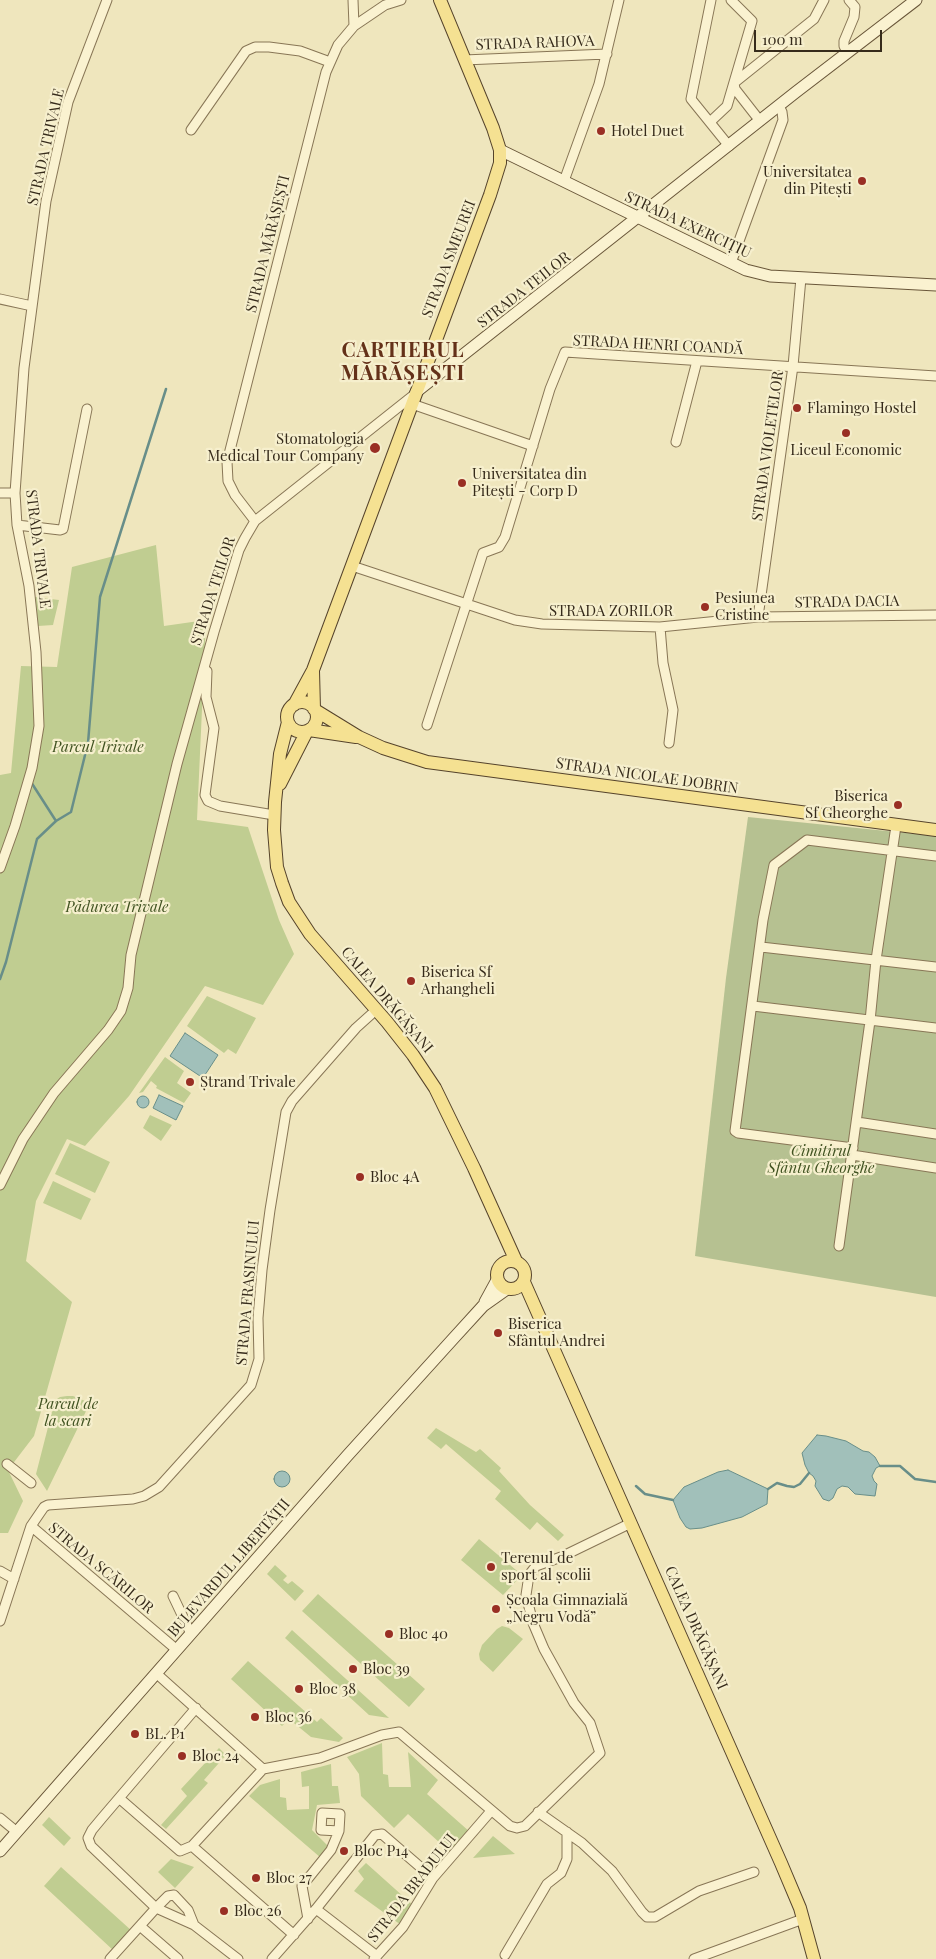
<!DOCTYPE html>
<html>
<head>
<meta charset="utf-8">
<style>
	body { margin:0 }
	#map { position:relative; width:936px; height:1959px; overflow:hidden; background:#efe6bd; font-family:"Playfair Display",serif }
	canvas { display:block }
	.scale { position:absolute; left:754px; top:30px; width:128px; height:22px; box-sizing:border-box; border:2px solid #362b1b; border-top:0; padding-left:6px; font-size:15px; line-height:18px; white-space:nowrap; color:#362b1b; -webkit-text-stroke:4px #f6efcd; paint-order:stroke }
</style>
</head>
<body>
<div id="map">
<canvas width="936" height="1959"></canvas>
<div class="scale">100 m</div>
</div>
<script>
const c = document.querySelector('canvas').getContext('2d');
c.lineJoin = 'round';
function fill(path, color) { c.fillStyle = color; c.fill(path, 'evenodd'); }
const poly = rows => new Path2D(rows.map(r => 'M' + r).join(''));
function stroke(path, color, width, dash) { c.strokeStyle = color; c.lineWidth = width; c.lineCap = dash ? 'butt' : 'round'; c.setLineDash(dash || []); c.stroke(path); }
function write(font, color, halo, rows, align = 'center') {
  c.font = font + ' "Playfair Display",serif'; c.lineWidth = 4.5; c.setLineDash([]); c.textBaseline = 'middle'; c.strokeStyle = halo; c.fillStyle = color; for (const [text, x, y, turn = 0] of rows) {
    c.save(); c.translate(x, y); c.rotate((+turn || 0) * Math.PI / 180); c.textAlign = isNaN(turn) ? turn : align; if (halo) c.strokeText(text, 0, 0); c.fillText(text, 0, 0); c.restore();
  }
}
fill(poly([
	[156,545,164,626,206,620,197,820,248,827,279,920,294,954,263,1005,205,986,129,1096,85,1146,67,1139,36,1201,26,1261,72,1302,34,1436,8,1470,23,1501,8,1533,0,1533,0,775,11,773,21,666,57,667,72,567],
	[35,597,59,600,53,625,38,626],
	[207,996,256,1018,236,1054,228,1049,224,1053,187,1026],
	[165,1057,184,1071,177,1083,191,1093,184,1103,156,1088,157,1086,151,1081,143,1092,139,1093],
	[150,1115,172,1125,161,1141,143,1128],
	[70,1143,110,1162,95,1193,55,1174],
	[53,1181,91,1199,81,1220,43,1203],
	[67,1396,73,1396,90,1403,47,1491,36,1474,55,1400,60,1397],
	[436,1428,476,1452,480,1449,501,1468,499,1471,530,1505,564,1535,558,1541,537,1522,530,1530,495,1499,501,1491,446,1444,441,1449,427,1438],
	[479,1539,522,1575,503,1595,461,1560],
	[275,1565,287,1576,283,1580,288,1584,292,1581,304,1591,295,1601,267,1574],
	[318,1594,425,1689,409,1707,302,1611],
	[502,1626,509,1628,523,1639,493,1672,480,1660,479,1654,482,1645,497,1629],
	[292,1630,389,1718,369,1715,285,1638],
	[248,1661,317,1722,321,1718,343,1738,339,1742,311,1737,289,1719,282,1726,231,1679],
	[382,1743,383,1774,388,1775,389,1787,411,1787,408,1752,438,1780,427,1794,470,1832,451,1853,408,1814,394,1828,361,1796,359,1774,347,1757],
	[219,1748,226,1755,204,1780,208,1783,166,1829,161,1825,187,1796,181,1789],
	[331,1764,332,1786,338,1786,340,1803,317,1805,312,1830,330,1848,321,1858,249,1796,260,1785,280,1779,280,1797,286,1798,287,1810,309,1809,309,1786,302,1787,301,1772],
	[49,1817,71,1838,64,1846,42,1825],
	[493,1836,515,1854,473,1858],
	[171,1859,194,1867,175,1888,158,1872],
	[366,1863,414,1906,401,1925,354,1891,364,1879,358,1871],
	[61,1867,132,1931,114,1951,44,1886]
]), '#c0cd91');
fill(poly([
	[748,817,936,836,936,1297,695,1256,726,978]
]), '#b6c191');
const water = poly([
	[185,1033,218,1055,203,1078,170,1056,185,1033],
	[159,1095,183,1106,176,1120,153,1108,159,1095],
	'137 1102a6 6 0 1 1 12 0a6 6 0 1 1-12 0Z',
	[817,1435,826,1436,846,1441,863,1451,869,1452,875,1457,880,1466,876,1468,872,1476,874,1481,877,1484,875,1496,855,1494,848,1487,842,1486,837,1489,833,1498,829,1501,823,1499,815,1486,816,1481,813,1476,809,1473,805,1465,802,1453,817,1435],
	[728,1470,768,1489,767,1504,742,1517,702,1528,690,1529,686,1527,680,1518,673,1500,684,1487,718,1472,728,1470],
	'274 1479a8 8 0 1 1 16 0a8 8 0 1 1-16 0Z'
]);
fill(water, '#a1c0ba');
stroke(water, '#688e89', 1);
stroke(poly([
	[31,782,56,821],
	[0,979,6,962,37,839,56,821,71,812,88,743,100,597,166,389],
	[880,1466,900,1466,915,1479,936,1482],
	[636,1486,645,1494,673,1500],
	[768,1489,777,1483,787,1486,794,1487,800,1484,809,1473]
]), '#688e89', 2.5);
const street = poly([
	[353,0,354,26],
	[711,0,691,99,729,146],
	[847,52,844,46,844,41,854,17,855,7,849,0],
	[464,60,607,54],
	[760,121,735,89,734,83,814,19,824,0],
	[710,122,727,106,752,21,731,0],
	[191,130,246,51,255,47,269,47,300,51,330,62],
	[564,181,599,84,619,0],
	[731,263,783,120,782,112,779,106],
	[0,299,32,306],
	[412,404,533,446],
	[676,442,697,361],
	[0,493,15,493],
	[255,521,235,495,228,481,227,462,326,72,338,45,354,26,385,5,401,0],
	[17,525,60,530,63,529,87,409],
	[352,566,515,620,542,624,660,627,758,617,936,615],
	[758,617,793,366,801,278],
	[660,627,663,663,673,710,669,743],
	[207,671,206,697,214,728,205,795,208,801,220,806,274,815],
	[427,725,483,553,499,547,505,537,550,389,565,352,936,376],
	[0,868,15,826,32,768,39,726,36,652,29,586,17,525,15,493,24,368,46,201,68,102,107,0],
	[761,947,936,967],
	[753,1006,936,1028],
	[857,1122,936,1134],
	[853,1148,738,1133,735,1131,763,920,774,865,807,840,936,856],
	[852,1155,936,1168],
	[0,1185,23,1139,54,1093,108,1030,121,1011,128,988,131,955,177,764,214,632,239,550,245,538,255,521,415,394],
	[839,1246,870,1021,876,960,896,826],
	[7,1464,31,1483],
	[31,1526,177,1650],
	[0,1571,14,1579],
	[173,1596,191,1634],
	[0,1621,31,1526,44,1507,48,1505,133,1499,144,1496,159,1487,251,1385,259,1359,258,1318,262,1270,270,1210,286,1112,292,1101,356,1028,376,1010],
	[157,1674,263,1769],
	[263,1769,320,1758,382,1735,399,1732,510,1826,517,1828,525,1826,600,1753,590,1723,574,1703,544,1649,533,1623,526,1595,529,1575,536,1566,561,1557,631,1523],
	[119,1798,180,1851,192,1846,263,1769],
	[538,1812,582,1843,612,1871,642,1912,647,1917,655,1917,699,1891,754,1872],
	[0,1818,17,1832],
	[192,1846,294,1935],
	[316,1909,377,1956],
	[308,1919,302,1886,331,1850,339,1831,340,1814,322,1813,321,1830,339,1831],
	[194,1925,156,1908,168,1896,174,1895,188,1910,194,1925,238,1959],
	[140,1926,178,1959],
	[505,1955,547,1884,561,1873,567,1859,567,1832],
	[110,1959,156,1908,91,1846,88,1838,92,1830,102,1818,196,1708],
	[272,1959,316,1909,375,1835,382,1834,433,1878],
	[374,1959,403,1927,433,1878,491,1811],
	[694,1959,803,1919]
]);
const secondary = poly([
	[500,150,746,270,770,276,936,285],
	[416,392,796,92,916,0],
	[485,1302,497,1280],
	[0,1851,347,1456,452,1340,483,1306,507,1289]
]);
const primary = poly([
	[313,671,314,709],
	'287 717a15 15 0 1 1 30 0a15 15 0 1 1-30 0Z',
	[294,705,313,670,490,195,500,163,500,150,493,128,440,0],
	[315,710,359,737,383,748,427,762,936,830],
	[288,722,280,754,275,802,274,830,277,867,282,883,289,902,310,934,387,1022,413,1055,435,1088,474,1168,516,1261],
	[309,730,356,737],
	[280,784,307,731],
	'497 1275a14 14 0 1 1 28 0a14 14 0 1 1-28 0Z',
	[524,1282,781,1863,800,1908,814,1959]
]);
stroke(street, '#887656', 11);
stroke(secondary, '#695639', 13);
stroke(primary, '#55432b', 14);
stroke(street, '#faf2d0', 9);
stroke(secondary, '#faf2d0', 11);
stroke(primary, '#f5e192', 12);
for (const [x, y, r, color] of [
	[601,131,5,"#992f24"],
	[862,181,5,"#992f24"],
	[797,408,5,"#992f24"],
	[846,433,5,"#992f24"],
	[375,448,6,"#992f24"],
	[462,483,5,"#992f24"],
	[705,607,5,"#992f24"],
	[898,805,5,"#992f24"],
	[411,981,5,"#992f24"],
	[190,1082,5,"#992f24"],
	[360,1177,5,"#992f24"],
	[498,1333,5,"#992f24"],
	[491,1567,5,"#992f24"],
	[496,1609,5,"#992f24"],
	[389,1634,5,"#992f24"],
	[353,1669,5,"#992f24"],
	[299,1689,5,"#992f24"],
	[255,1717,5,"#992f24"],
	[135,1734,5,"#992f24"],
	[182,1756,5,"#992f24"],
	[344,1851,5,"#992f24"],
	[256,1878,5,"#992f24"],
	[224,1911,5,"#992f24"]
]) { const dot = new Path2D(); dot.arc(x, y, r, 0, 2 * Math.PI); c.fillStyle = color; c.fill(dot); stroke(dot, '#f6efcd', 2); }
write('15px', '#362b1b', '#f6efcd', [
	["STRADA RAHOVA",535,43,-2],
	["STRADA TRIVALE",46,147,-77],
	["STRADA EXERCIȚIU",688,225,25],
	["STRADA MĂRĂȘEȘTI",268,244,-76],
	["STRADA SMEUREI",449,259,-69],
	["STRADA TEILOR",524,290,-38],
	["STRADA HENRI COANDĂ",658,345,3],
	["STRADA VIOLETELOR",768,446,-82],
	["STRADA TRIVALE",38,549,83],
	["STRADA TEILOR",213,591,-72],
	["STRADA DACIA",847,602,-1],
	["STRADA ZORILOR",611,611],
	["STRADA NICOLAE DOBRIN",647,776,8],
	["CALEA DRĂGĂȘANI",387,1000,50],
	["STRADA FRASINULUI",248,1293,-85],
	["STRADA SCĂRILOR",101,1568,40],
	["BULEVARDUL LIBERTĂȚII",229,1568,-49],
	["CALEA DRĂGĂȘANI",696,1628,66],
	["STRADA BRADULUI",412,1888,-52]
]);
write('15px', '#362b1b', '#f6efcd', [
	["Hotel Duet",611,131],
	["Universitatea",852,172,"right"],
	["din Pitești",852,189,"right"],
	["Flamingo Hostel",807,408],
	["Stomatologia",364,439,"right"],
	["Medical Tour Company",364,456,"right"],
	["Liceul Economic",846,450,"center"],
	["Universitatea din",472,474],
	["Pitești - Corp D",472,491],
	["Pesiunea",715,598],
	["Cristine",715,615],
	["Biserica",888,796,"right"],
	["Sf Gheorghe",888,813,"right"],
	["Biserica Sf",421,972],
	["Arhangheli",421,989],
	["Ștrand Trivale",200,1082],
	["Bloc 4A",370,1177],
	["Biserica",508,1324],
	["Sfântul Andrei",508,1341],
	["Terenul de",501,1558],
	["sport al școlii",501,1575],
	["Școala Gimnazială",506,1600],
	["„Negru Vodă”",506,1617],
	["Bloc 40",399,1634],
	["Bloc 39",363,1669],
	["Bloc 38",309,1689],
	["Bloc 36",265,1717],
	["BL. P1",145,1734],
	["Bloc 24",192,1756],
	["Bloc P14",354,1851],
	["Bloc 27",266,1878],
	["Bloc 26",234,1911]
], 'left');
write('italic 15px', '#415321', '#f6efcd', [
	["Parcul Trivale",98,747],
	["Pădurea Trivale",117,907],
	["Cimitirul",821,1151],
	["Sfântu Gheorghe",821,1168],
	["Parcul de",68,1404],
	["la scari",68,1421]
]);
c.letterSpacing = '1px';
write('bold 20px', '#643119', '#f6efcd', [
	["CARTIERUL",403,351],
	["MĂRĂȘEȘTI",403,374]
]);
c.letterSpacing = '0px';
</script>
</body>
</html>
